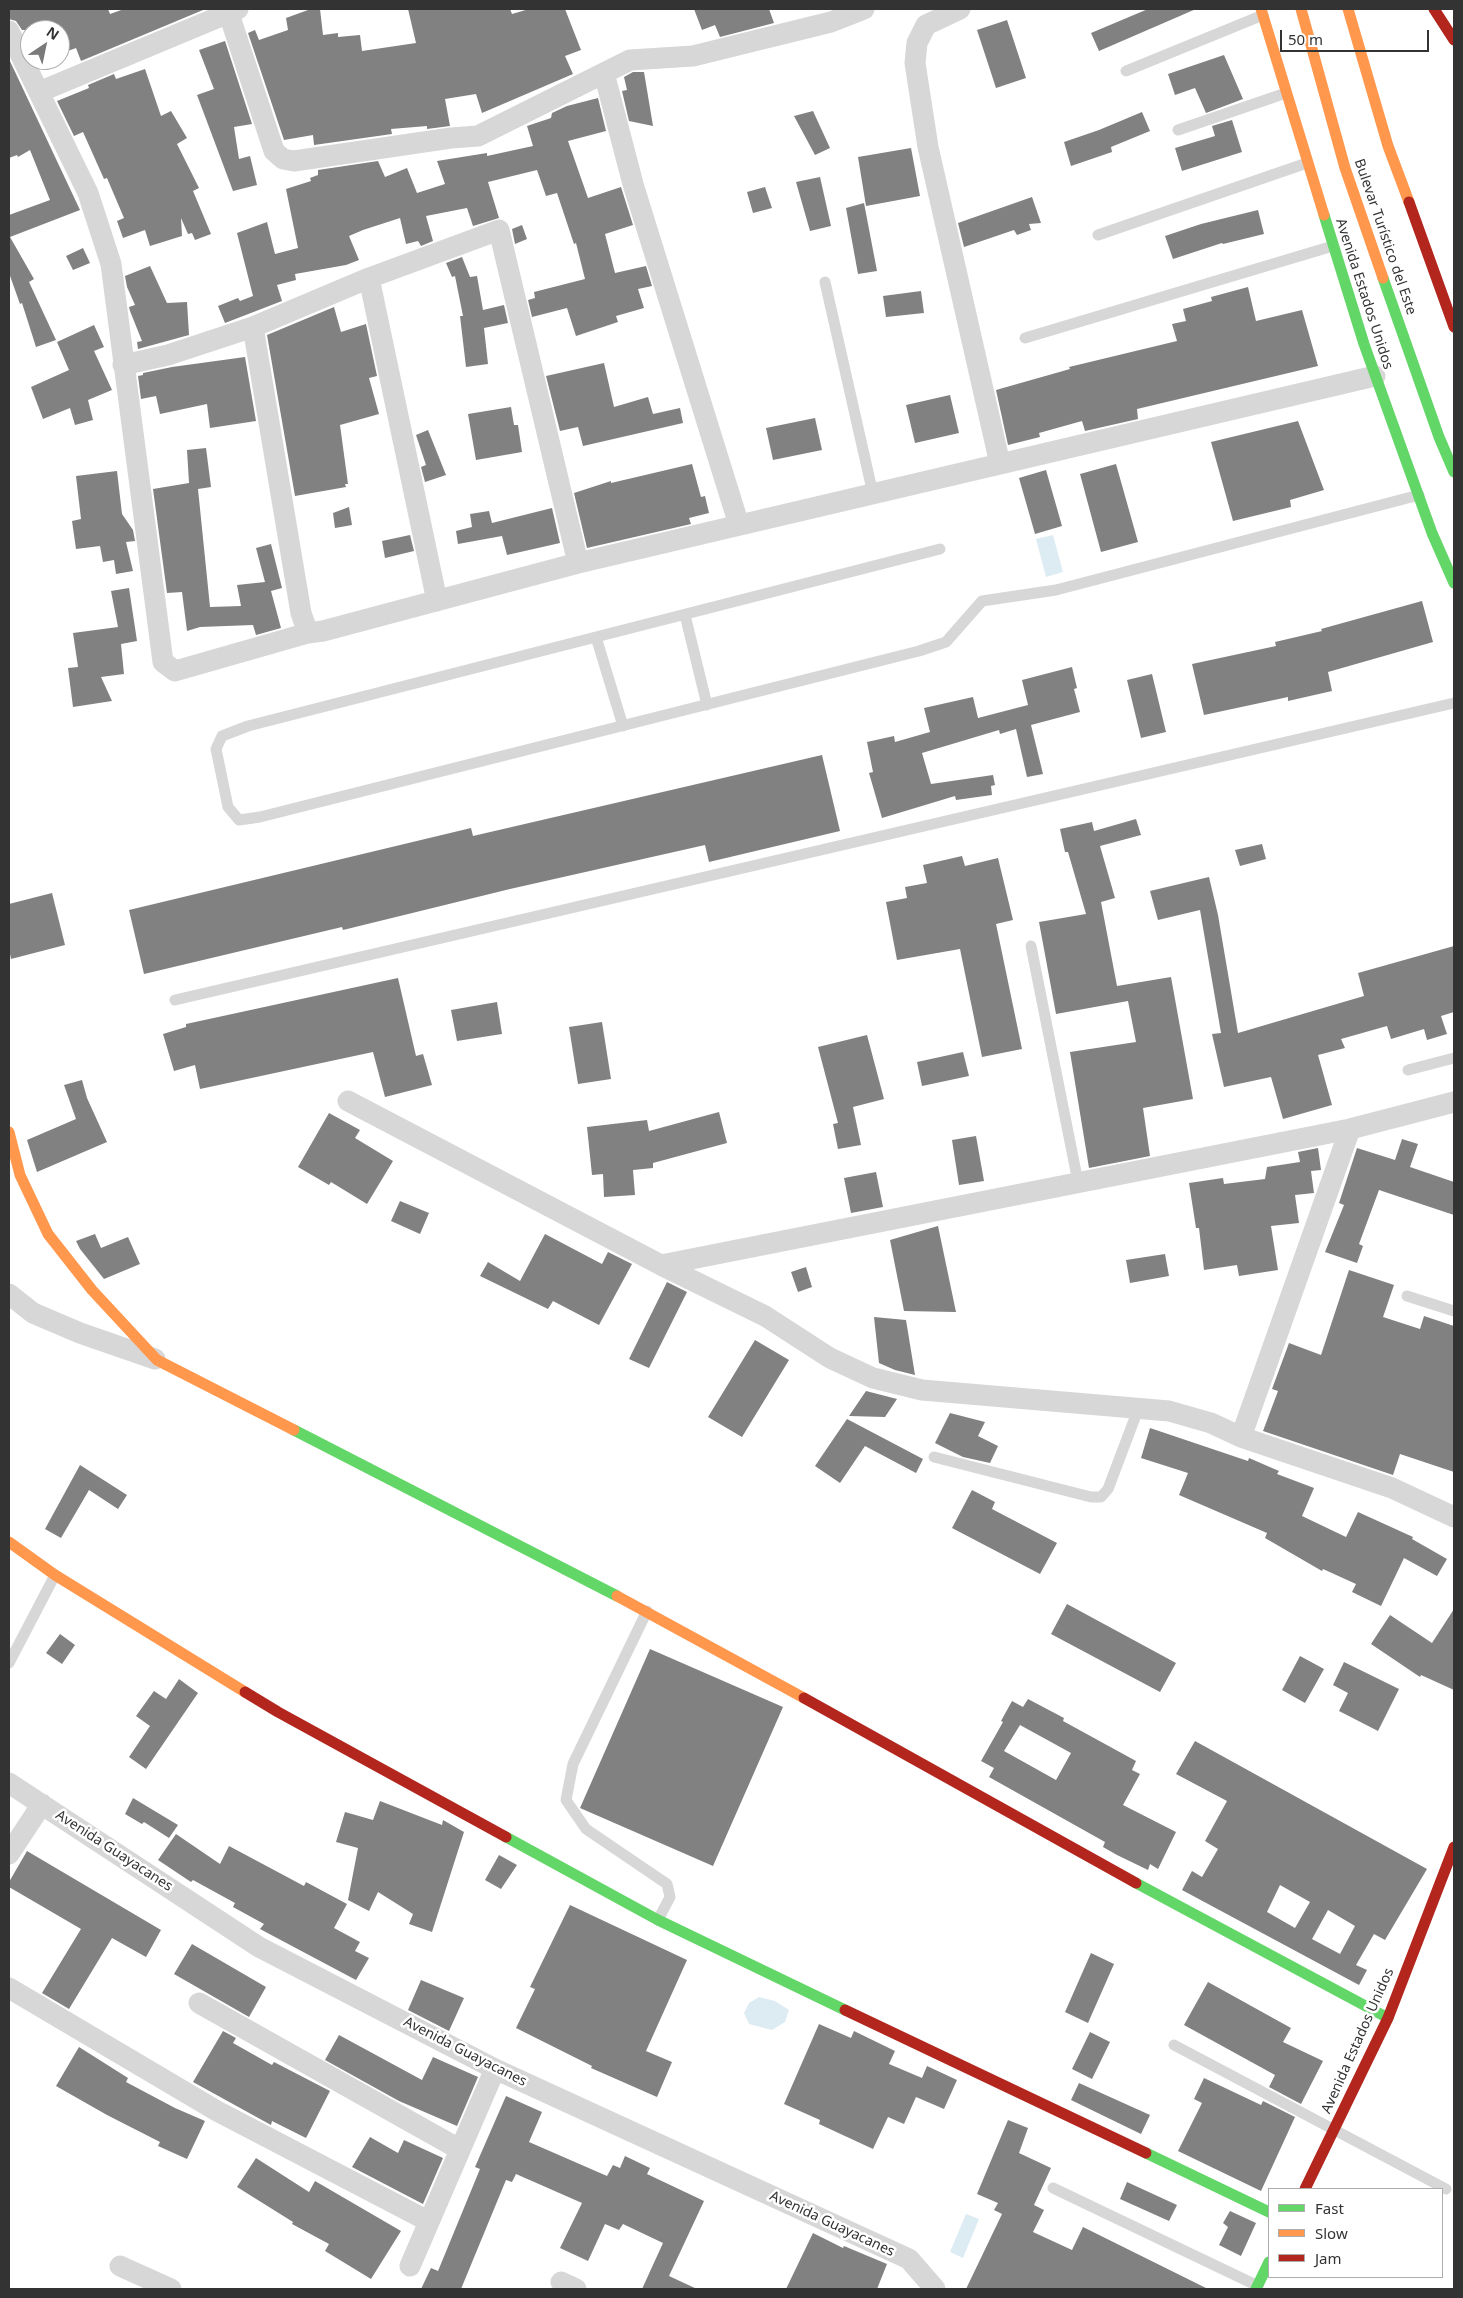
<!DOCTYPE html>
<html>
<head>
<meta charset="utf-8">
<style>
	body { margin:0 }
	#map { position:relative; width:1463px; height:2298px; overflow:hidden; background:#fff; font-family:"Noto Sans",sans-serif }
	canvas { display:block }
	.frame { position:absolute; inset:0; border:10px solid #333; pointer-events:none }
	.legend { position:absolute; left:1268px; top:2188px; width:175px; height:90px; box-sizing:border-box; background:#fff; border:1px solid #adadad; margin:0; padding:6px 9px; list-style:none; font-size:15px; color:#333 }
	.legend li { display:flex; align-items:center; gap:10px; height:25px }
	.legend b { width:25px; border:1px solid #adadad }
	.north { position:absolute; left:20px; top:20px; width:50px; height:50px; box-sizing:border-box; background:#fff; border:1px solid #adadad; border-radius:50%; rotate:34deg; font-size:14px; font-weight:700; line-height:20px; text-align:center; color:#333 }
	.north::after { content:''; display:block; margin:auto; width:18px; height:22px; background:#7a7a7a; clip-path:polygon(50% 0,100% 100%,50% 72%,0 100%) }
	.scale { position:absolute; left:1280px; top:30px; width:149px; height:22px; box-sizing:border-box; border:2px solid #333; border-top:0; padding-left:6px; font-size:15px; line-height:18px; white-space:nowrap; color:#333; -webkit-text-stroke:4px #fff; paint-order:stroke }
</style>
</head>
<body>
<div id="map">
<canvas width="1463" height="2298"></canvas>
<div class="frame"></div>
<ul class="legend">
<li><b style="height:6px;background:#63d668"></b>Fast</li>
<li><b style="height:6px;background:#ff974d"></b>Slow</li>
<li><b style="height:6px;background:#b3261e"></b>Jam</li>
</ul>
<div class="north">N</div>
<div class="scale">50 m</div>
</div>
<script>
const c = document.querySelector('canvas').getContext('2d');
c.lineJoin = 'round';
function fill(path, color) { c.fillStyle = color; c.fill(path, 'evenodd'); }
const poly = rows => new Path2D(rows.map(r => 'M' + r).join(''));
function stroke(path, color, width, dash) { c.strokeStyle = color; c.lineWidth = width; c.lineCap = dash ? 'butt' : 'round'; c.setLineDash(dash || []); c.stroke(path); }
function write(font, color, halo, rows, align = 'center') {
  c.font = font + ' "Noto Sans",sans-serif'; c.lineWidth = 5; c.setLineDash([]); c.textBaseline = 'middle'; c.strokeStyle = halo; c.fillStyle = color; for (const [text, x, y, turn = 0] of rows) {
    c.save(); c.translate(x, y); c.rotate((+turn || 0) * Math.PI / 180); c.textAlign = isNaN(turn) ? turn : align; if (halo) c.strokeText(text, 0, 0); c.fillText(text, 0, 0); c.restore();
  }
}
fill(poly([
	[1053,535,1063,572,1046,577,1036,539],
	[759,1997,775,2001,789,2010,785,2022,772,2030,749,2024,744,2013,749,2003],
	[966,2214,979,2219,963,2258,950,2252]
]), '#ddebf3');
fill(poly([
	[9,9,108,9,110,14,124,9,203,10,81,61,76,48,60,54,60,30,22,30,16,21,9,19],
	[320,9,323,35,338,33,338,37,360,35,362,51,416,43,408,9,510,9,512,14,529,9,565,9,581,50,565,56,573,74,482,113,476,94,445,99,450,126,427,129,427,126,391,129,392,134,314,145,313,135,284,140,248,33,255,30,259,40,288,30,286,18,308,10],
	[694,9,769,9,774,23,720,37,715,25,702,30],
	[1148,9,1196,9,1099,51,1091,33],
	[1007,20,1026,78,996,88,977,30],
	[225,41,252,124,234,127,239,159,250,156,257,185,233,191,197,95,214,89,199,50],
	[1224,55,1243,99,1206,113,1195,88,1175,95,1168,74],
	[9,59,80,210,10,237,34,279,29,282,56,340,36,347,22,303,20,304,9,273,9,215,50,200,30,150,18,157,17,155,9,158],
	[145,69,161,116,171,111,187,138,177,144,199,188,193,191,211,234,195,240,192,233,188,234,181,218,182,236,150,246,145,230,123,238,117,221,124,218,107,178,104,179,83,132,74,136,57,101,89,88,88,85,114,74,116,79],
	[633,72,644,72,653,126,629,121,622,91,627,90,624,77],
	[598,98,606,131,568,141,588,198,621,187,633,225,605,234,615,273,646,266,652,286,638,289,644,308,616,316,618,322,576,336,567,308,532,317,528,300,535,298,534,292,585,279,576,243,574,244,557,193,546,196,537,170,488,182,499,218,473,226,467,208,426,216,433,241,421,246,418,241,406,244,400,218,363,230,349,236,359,260,346,265,295,274,296,280,277,285,282,301,225,323,218,306,238,298,240,301,253,296,237,233,267,222,275,254,298,248,286,189,311,181,310,178,318,175,318,170,378,161,385,177,407,168,417,193,445,184,437,161,487,153,487,156,533,146,527,126,551,118,552,113,567,106],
	[813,111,830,148,815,155,794,116],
	[1142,112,1150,131,1111,147,1112,152,1071,166,1064,142,1099,130],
	[1232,120,1242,152,1182,171,1175,148,1215,136,1212,126],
	[911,148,920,196,866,206,858,157],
	[820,177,831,226,810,231,796,182],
	[765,187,772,208,753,213,747,192],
	[1032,197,1041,223,1029,224,1031,230,1017,235,1014,230,964,247,958,223],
	[864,203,877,271,858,274,846,208],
	[1258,210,1264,234,1223,244,1222,243,1173,259,1165,236,1201,224],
	[522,225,527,239,515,244,512,229],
	[83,248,90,263,73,270,66,256],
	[462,257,470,277,477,276,483,310,504,305,508,323,484,328,488,364,466,367,460,316,463,316,455,276,452,277,446,263],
	[150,266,167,303,187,302,189,335,138,349,137,342,142,341,130,311,129,307,135,305,127,287,125,276],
	[1248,287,1256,321,1302,310,1318,366,1137,409,1138,419,1085,431,1082,421,1039,433,1040,437,1008,445,996,390,1070,369,1069,367,1177,341,1172,324,1186,321,1183,309,1212,301,1211,297],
	[921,291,924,313,886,317,883,296],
	[334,307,341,332,366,324,377,376,369,378,379,414,340,425,348,484,345,484,346,487,295,496,267,335],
	[94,325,104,347,94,351,112,390,88,400,93,420,75,425,70,408,43,419,31,387,69,370,57,342],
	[245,357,256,421,210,428,207,404,160,414,156,396,141,399,138,376,143,375,143,373,172,367],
	[604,363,614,407,648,397,653,414,680,408,683,423,583,446,578,427,560,431,546,376],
	[950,395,959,433,915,443,906,405],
	[511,407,514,425,518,425,522,452,476,460,468,414],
	[815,418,822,450,773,460,766,428],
	[1298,421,1324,490,1290,500,1291,507,1233,521,1211,442],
	[428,430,446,475,425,482,421,467,426,465,416,435],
	[206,448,211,487,198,489,210,607,241,606,237,585,265,582,256,548,271,544,282,588,271,591,281,628,256,635,253,625,200,627,187,631,182,592,167,593,153,489,189,483,187,450],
	[692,464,701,497,705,496,709,513,689,518,691,524,587,548,574,493,611,481,611,483],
	[1116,464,1138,542,1101,552,1080,474],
	[1046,470,1062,526,1035,534,1019,478],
	[117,471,122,514,133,530,135,541,126,542,133,571,116,574,114,560,103,562,100,546,76,549,72,521,81,519,76,476],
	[349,507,352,525,335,528,333,513],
	[552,508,560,543,507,555,502,536,458,544,456,531,472,527,470,514,489,511,492,523],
	[410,535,414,551,385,558,382,541],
	[129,588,137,641,121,644,124,674,101,677,112,701,73,707,68,668,78,667,73,633,118,627,111,591],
	[1422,601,1433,642,1328,672,1332,691,1288,701,1288,697,1204,715,1192,664,1276,646,1275,642,1322,631,1321,629],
	[1072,667,1077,688,1074,689,1080,712,1031,725,1043,774,1027,777,1016,729,1000,734,999,730,922,753,931,784,993,775,995,785,991,786,992,795,956,800,955,796,882,818,869,773,873,772,867,742,894,736,895,742,930,732,924,708,973,697,978,718,1028,705,1022,680],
	[1152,674,1166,732,1141,738,1127,680],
	[822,755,840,831,709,862,705,845,510,889,343,930,342,927,144,974,129,910,471,828,473,836],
	[1136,819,1141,835,1100,846,1115,898,1101,902,1117,986,1171,977,1193,1099,1143,1108,1150,1156,1089,1168,1070,1052,1136,1042,1128,1001,1056,1014,1039,922,1086,914,1068,852,1065,852,1060,829,1092,822,1094,831],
	[1262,844,1266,859,1240,866,1235,850],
	[962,856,965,866,998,858,1013,920,996,924,1022,1049,982,1057,960,949,897,960,886,902,907,898,905,887,927,883,923,865],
	[1209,877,1218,915,1238,1033,1364,996,1358,973,1454,946,1454,1012,1441,1016,1447,1034,1427,1040,1424,1029,1391,1039,1387,1026,1341,1039,1345,1048,1318,1055,1332,1105,1283,1119,1271,1077,1224,1087,1212,1034,1221,1033,1200,910,1158,920,1150,891],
	[52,893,65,945,11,959,9,949,9,904],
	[398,978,416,1056,423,1054,432,1085,385,1097,373,1052,200,1089,195,1065,174,1071,163,1034,186,1027,186,1024],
	[497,1002,502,1034,457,1041,451,1010],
	[602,1022,611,1079,578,1084,569,1027],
	[867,1035,884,1099,853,1107,861,1145,838,1149,833,1124,838,1123,818,1047],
	[963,1052,969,1076,922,1086,917,1062],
	[82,1080,87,1098,107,1142,37,1172,27,1140,76,1119,64,1085],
	[719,1112,727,1143,653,1163,653,1168,633,1170,635,1195,604,1197,603,1174,592,1175,587,1127,647,1120,649,1131],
	[329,1113,360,1130,355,1138,393,1161,367,1204,331,1182,329,1185,298,1167],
	[976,1136,984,1181,959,1185,952,1140],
	[1402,1139,1418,1144,1410,1167,1454,1182,1454,1215,1379,1190,1359,1244,1363,1246,1357,1263,1325,1252,1344,1205,1339,1203,1357,1148,1395,1160],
	[1318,1148,1321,1170,1311,1171,1314,1193,1295,1195,1299,1223,1271,1226,1278,1270,1239,1276,1237,1265,1204,1270,1199,1228,1196,1228,1189,1183,1223,1178,1224,1184,1265,1179,1267,1167,1300,1162,1298,1152],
	[876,1172,883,1207,851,1213,844,1178],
	[400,1201,429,1213,420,1234,391,1221],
	[938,1226,956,1312,904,1311,890,1240],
	[95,1234,101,1248,128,1237,140,1264,104,1279,80,1249,76,1241],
	[545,1234,602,1264,608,1252,632,1264,599,1325,553,1301,548,1309,480,1276,488,1262,520,1281],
	[1165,1254,1169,1276,1130,1283,1126,1260],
	[806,1267,812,1287,798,1292,791,1272],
	[1349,1270,1394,1285,1383,1317,1420,1329,1424,1316,1454,1326,1454,1472,1400,1454,1393,1475,1263,1431,1278,1391,1272,1389,1289,1343,1321,1355],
	[667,1282,687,1292,649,1368,629,1359],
	[874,1317,906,1320,915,1375,895,1370,879,1363],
	[755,1340,789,1360,742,1437,708,1417],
	[866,1391,897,1399,885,1417,849,1416],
	[950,1413,985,1422,978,1436,998,1446,990,1463,963,1457,935,1443],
	[847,1419,923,1459,916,1473,865,1446,840,1483,815,1466],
	[1150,1428,1248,1461,1249,1458,1279,1471,1277,1474,1314,1488,1302,1516,1346,1537,1358,1512,1413,1537,1412,1539,1447,1559,1437,1576,1404,1558,1381,1606,1352,1592,1356,1584,1323,1569,1322,1571,1265,1538,1267,1533,1179,1495,1188,1473,1141,1458],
	[80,1465,127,1495,118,1509,89,1490,61,1538,45,1529],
	[972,1490,995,1502,992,1509,1057,1543,1040,1574,952,1528],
	[1067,1604,1176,1663,1160,1692,1051,1634],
	[1454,1609,1454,1690,1421,1675,1420,1677,1371,1644,1390,1615,1432,1643],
	[60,1634,75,1645,62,1664,46,1653],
	[650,1649,783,1707,713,1866,580,1808],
	[1300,1656,1324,1669,1305,1703,1282,1690],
	[1344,1662,1399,1689,1378,1731,1339,1711,1348,1693,1333,1685],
	[179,1679,198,1693,146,1769,129,1757,150,1726,136,1716,154,1691,166,1699],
	[1028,1699,1064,1718,1063,1721,1136,1761,1132,1770,1140,1774,1123,1805,1176,1832,1158,1869,1150,1864,1148,1870,1117,1855,1103,1847,1105,1842,989,1777,994,1768,981,1761,1003,1722,1001,1721,1012,1701,1023,1707],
	[1020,1725,1071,1753,1056,1780,1004,1751],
	[1195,1741,1427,1869,1385,1940,1374,1934,1356,1965,1367,1970,1359,1985,1182,1890,1192,1871,1202,1877,1218,1849,1205,1841,1227,1801,1176,1774],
	[1280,1885,1310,1902,1295,1928,1267,1912],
	[1328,1910,1355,1926,1340,1954,1312,1939],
	[133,1798,178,1825,169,1838,144,1822,142,1824,125,1814],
	[380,1801,442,1825,443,1820,464,1832,432,1932,409,1924,413,1914,378,1892,369,1911,348,1900,358,1848,336,1842,345,1812,373,1820],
	[176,1834,220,1864,229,1846,304,1886,306,1882,347,1904,334,1928,360,1942,355,1951,369,1958,356,1980,260,1929,264,1924,233,1907,235,1903,193,1880,191,1882,158,1860],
	[27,1851,161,1930,146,1957,112,1938,69,2009,42,1993,81,1929,9,1887,9,1882],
	[499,1855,517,1865,501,1889,485,1880],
	[570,1905,687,1960,646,2051,672,2062,657,2097,591,2068,592,2066,516,2028,535,1989,530,1987],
	[192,1944,266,1987,249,2017,174,1974],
	[1091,1953,1114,1964,1088,2023,1065,2012],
	[421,1980,464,1998,449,2031,408,2010],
	[1208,1982,1291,2028,1283,2042,1323,2061,1301,2104,1269,2087,1275,2075,1184,2025],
	[819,2024,851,2038,854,2031,895,2051,889,2064,922,2078,927,2066,957,2080,944,2109,916,2097,904,2124,888,2117,873,2149,819,2124,820,2120,784,2104],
	[223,2031,236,2038,233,2043,272,2065,274,2062,330,2091,306,2138,272,2121,271,2125,193,2082],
	[1090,2032,1110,2042,1092,2079,1072,2069],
	[339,2035,422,2080,433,2057,478,2077,457,2126,399,2101,325,2060],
	[79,2047,128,2078,126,2082,175,2108,205,2121,187,2159,158,2146,160,2142,107,2115,56,2086],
	[1204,2078,1261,2105,1263,2101,1295,2117,1261,2191,1178,2151,1202,2103,1194,2099],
	[1079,2083,1150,2115,1141,2134,1071,2100],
	[506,2096,542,2112,529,2142,607,2176,613,2165,620,2168,625,2156,650,2168,647,2174,704,2201,669,2276,697,2289,642,2289,663,2243,623,2224,619,2230,605,2224,588,2261,560,2248,582,2203,516,2174,512,2182,506,2180,461,2289,421,2289,431,2268,438,2271,480,2169,475,2167],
	[1008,2120,1028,2128,1019,2153,1051,2168,1034,2205,1044,2210,1033,2232,1072,2250,1083,2227,1208,2289,966,2289,1002,2214,994,2210,998,2203,977,2194],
	[370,2137,398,2153,404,2140,443,2158,423,2204,352,2167],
	[256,2158,309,2192,315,2181,401,2231,371,2279,325,2251,329,2244,292,2224,293,2222,237,2187],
	[1127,2182,1177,2205,1169,2221,1120,2199],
	[1230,2211,1256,2223,1241,2256,1219,2245,1228,2227,1223,2223],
	[813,2233,843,2248,844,2246,887,2264,877,2289,786,2289]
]), '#818181');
stroke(poly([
	[1126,71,1263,15],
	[1178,130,1286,93],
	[1098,235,1307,163],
	[825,282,873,494],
	[1025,338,1333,246],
	[940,549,248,726,222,736,216,749,228,807,239,820,260,817,919,651,946,642,982,601,1056,590,1419,495],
	[685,615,707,705],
	[596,637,623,726],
	[1031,946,1078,1182],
	[175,1000,1454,703],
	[1408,1070,1454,1058],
	[1407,1296,1454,1311],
	[934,1457,1091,1497,1101,1497,1108,1489,1139,1407],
	[647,1611,573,1764,566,1800,586,1829,667,1884,670,1897,658,1920],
	[9,1663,55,1575],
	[1174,2045,1446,2189],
	[1053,2188,1258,2286]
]), '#d7d7d7', 11);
stroke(poly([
	[960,9,926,25,917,43,915,63,928,147,1000,464],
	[228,11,274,151,283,159,294,161,451,138,478,136,630,60,693,56,831,22,864,9],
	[9,31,88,193,111,264,163,662,175,671,308,633],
	[604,73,633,184,739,525],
	[39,92,238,9],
	[369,278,437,601],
	[253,327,301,613,308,633,323,631,578,563,1375,376],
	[123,365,168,355,253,327,369,278,499,230,578,563],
	[348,1101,661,1265,765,1316,830,1358,873,1378,922,1390,1169,1411,1211,1423,1241,1437,1392,1488,1454,1517],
	[661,1265,1350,1129,1454,1102],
	[9,1294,33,1313,80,1333,155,1359],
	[1241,1437,1350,1129],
	[9,1783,259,1947,495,2069,909,2259,935,2289],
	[9,1854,42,1804],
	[9,1988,217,2111,428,2221],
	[199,2003,459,2149],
	[120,2266,171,2289],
	[410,2266,495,2069],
	[561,2282,576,2289]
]), '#d7d7d7', 21);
stroke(poly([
	[1324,215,1364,344,1432,533,1454,583],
	[1383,278,1439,437,1454,472],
	[294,1430,617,1596],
	[506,1837,658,1920,845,2010],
	[1136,1883,1388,2018],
	[1146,2153,1269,2212],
	[1256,2289,1269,2262]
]), '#63d668', 11);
stroke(poly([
	[1261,9,1324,215],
	[1301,9,1345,168,1383,278],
	[1348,9,1388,146,1409,202],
	[9,1132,20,1175,48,1234,92,1290,157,1360,294,1430],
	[9,1542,55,1575,245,1692],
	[617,1596,804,1698]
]), '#ff974d', 11);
stroke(poly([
	[1434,9,1454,40],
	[1409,202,1454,327],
	[245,1692,278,1712,506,1837],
	[804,1698,1136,1883],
	[845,2010,1146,2153],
	[1305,2189,1388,2018,1454,1847]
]), '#b3261e', 11);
write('14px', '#333', '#fff', [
	["Bulevar Turístico del Este",1385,237,71],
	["Avenida Estados Unidos",1364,294,72],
	["Avenida Guayacanes",114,1851,33],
	["Avenida Estados Unidos",1358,2041,-66],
	["Avenida Guayacanes",465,2052,27],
	["Avenida Guayacanes",832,2224,25]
]);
</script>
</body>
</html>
